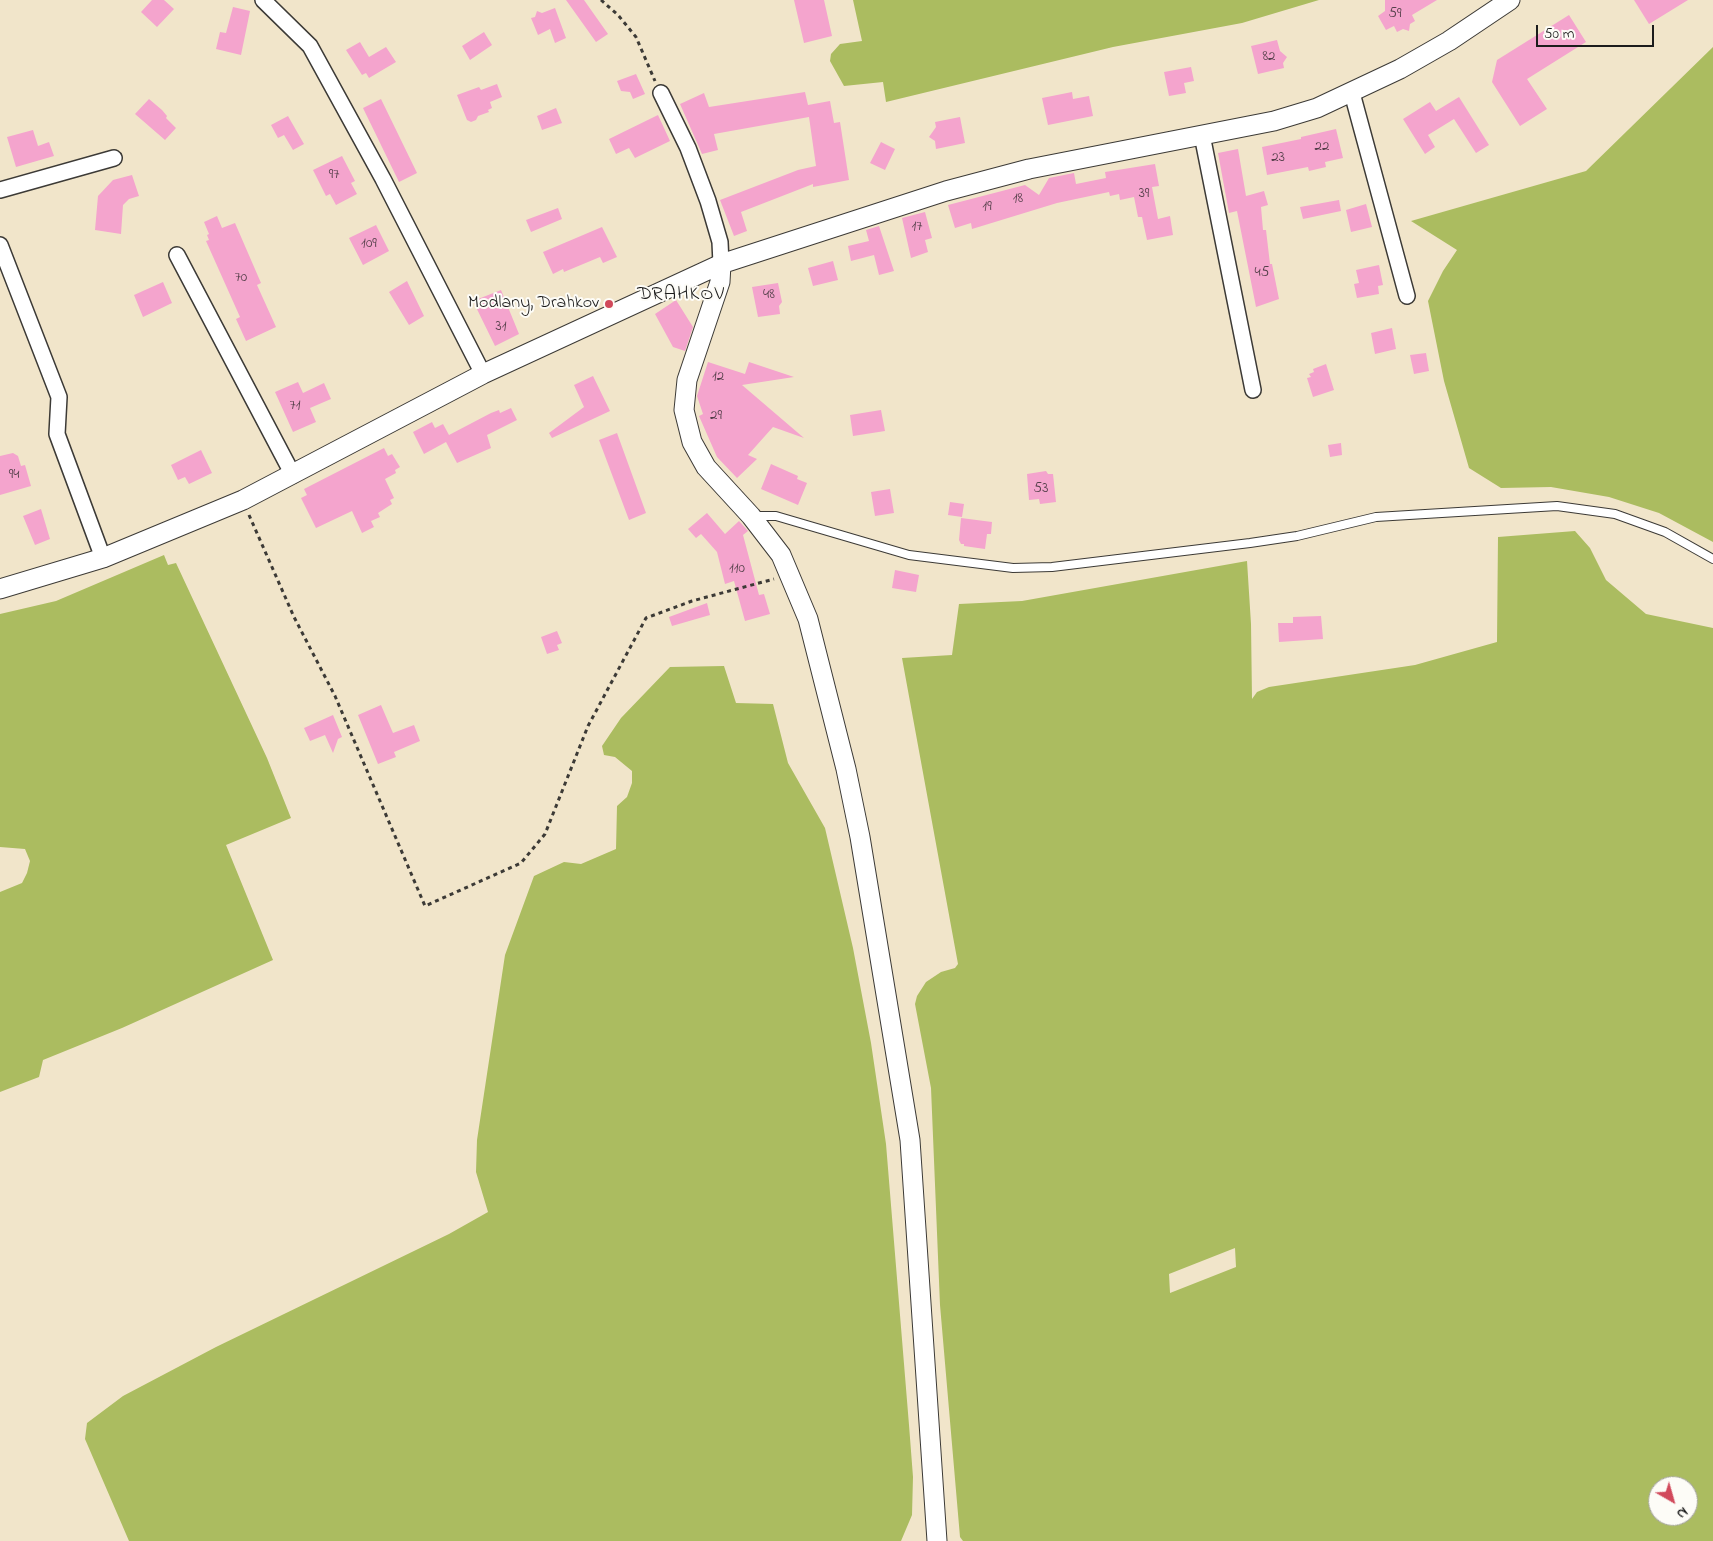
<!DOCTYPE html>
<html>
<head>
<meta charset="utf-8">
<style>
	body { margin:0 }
	#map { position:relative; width:1713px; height:1541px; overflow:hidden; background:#f1e5ca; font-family:"Indie Flower",sans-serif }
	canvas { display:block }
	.north { position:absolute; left:1648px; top:1476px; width:50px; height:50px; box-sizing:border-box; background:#fdfcf7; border:1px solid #a3a29f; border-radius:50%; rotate:142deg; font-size:14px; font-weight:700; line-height:20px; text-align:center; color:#1c1c1c }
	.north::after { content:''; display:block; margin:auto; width:18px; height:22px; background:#d1495b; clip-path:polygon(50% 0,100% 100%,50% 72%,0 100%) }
	.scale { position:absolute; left:1536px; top:25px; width:118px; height:22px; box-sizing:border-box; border:2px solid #1c1c1c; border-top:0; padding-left:6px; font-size:15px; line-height:18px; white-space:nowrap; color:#1c1c1c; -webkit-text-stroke:4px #fdfcf7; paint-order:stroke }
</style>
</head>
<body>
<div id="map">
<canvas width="1713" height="1541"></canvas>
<div class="north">N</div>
<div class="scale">50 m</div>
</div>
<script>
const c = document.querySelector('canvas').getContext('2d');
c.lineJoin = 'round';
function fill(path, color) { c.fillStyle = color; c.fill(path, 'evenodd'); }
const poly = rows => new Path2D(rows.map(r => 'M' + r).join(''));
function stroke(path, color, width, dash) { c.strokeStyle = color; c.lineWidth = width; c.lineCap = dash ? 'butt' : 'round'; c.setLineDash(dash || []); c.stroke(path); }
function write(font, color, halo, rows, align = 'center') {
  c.font = font + ' "Indie Flower",sans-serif'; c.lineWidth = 4; c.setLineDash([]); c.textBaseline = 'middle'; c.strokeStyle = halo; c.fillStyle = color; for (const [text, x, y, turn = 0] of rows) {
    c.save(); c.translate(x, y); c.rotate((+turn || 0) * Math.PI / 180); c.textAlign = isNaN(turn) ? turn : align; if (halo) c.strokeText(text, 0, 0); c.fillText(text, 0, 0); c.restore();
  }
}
fill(poly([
	[853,0,1319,0,1242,23,1113,47,886,102,883,82,844,86,830,61,831,54,840,44,862,41],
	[1713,47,1713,542,1659,513,1609,497,1551,487,1501,488,1469,468,1444,381,1428,301,1443,271,1457,250,1411,221,1586,171],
	[1575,531,1590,548,1606,580,1646,614,1713,628,1713,1541,963,1541,960,1537,940,1305,931,1088,915,1004,917,996,926,982,941,972,955,968,958,964,902,658,952,655,959,604,1022,601,1247,561,1251,624,1252,699,1257,692,1269,687,1415,665,1497,642,1498,537],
	[1235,1248,1236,1267,1170,1293,1169,1274],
	[1658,1486,1688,1486,1688,1516,1658,1516],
	[164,555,168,565,176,563,267,758,291,818,226,845,273,960,122,1028,43,1060,39,1077,0,1092,0,892,22,883,27,873,30,861,25,849,0,847,0,614,56,601],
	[724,666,736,703,773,704,788,763,825,828,853,948,871,1043,886,1144,909,1425,913,1477,912,1515,901,1541,129,1541,85,1439,87,1423,123,1396,216,1347,449,1234,488,1212,476,1172,477,1140,505,955,534,876,564,862,581,864,616,849,617,806,627,797,632,783,632,771,615,757,604,755,602,746,621,718,670,667]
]), '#abbc60');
fill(poly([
	[152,0,164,0,174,9,157,27,141,12],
	[566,0,584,0,608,34,596,42],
	[794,0,824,0,832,36,804,43],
	[1385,0,1437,0,1412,15,1415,21,1410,24,1409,31,1403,29,1397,32,1394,26,1386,30,1378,16,1385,11],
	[1634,0,1688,0,1649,24],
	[233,7,250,11,241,55,216,49,220,32,226,33],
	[555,8,566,38,555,43,550,29,538,35,531,18,535,17,537,11,542,13],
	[1569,15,1586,42,1527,79,1547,109,1520,126,1492,82,1497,60],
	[484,32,492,45,470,60,462,46],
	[1277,40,1280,51,1287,57,1283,63,1284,68,1258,74,1251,46],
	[360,42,369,57,386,47,396,62,369,78,366,73,362,75,346,50],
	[1191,67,1194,81,1184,83,1186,93,1169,96,1164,72],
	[636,74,645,94,633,99,630,92,621,91,617,81],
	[497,84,502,97,490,102,492,108,488,110,489,112,478,116,476,120,471,122,467,120,457,95,479,87,481,90],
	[805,92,808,105,830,101,834,123,840,122,849,180,813,187,813,184,741,212,747,231,734,236,720,200,798,170,816,166,809,117,714,134,718,150,702,154,680,104,704,93,709,107],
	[1072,92,1073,99,1089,96,1093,116,1048,125,1042,98],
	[1459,97,1489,145,1476,153,1454,119,1428,135,1435,147,1425,154,1403,119,1430,102,1436,111],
	[149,99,162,110,167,116,166,118,176,128,165,140,135,114],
	[381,99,417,173,399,182,363,108],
	[556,108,562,123,542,130,537,116],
	[658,115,670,141,635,158,629,148,616,154,609,139],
	[288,116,304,144,293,150,284,135,278,138,271,125],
	[960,117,965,143,936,149,935,141,929,137,936,127,935,122],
	[1336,129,1343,158,1325,162,1326,167,1309,171,1308,167,1267,175,1262,147,1301,139,1301,137],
	[33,130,38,146,49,142,54,156,16,167,7,137],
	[881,142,895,149,885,170,870,163],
	[1238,149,1246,196,1264,191,1268,205,1261,207,1263,230,1266,230,1270,264,1272,264,1279,299,1256,307,1237,211,1229,213,1218,153],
	[342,156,355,181,351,183,357,194,336,205,330,194,326,196,313,170],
	[1155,164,1159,186,1152,187,1158,219,1170,216,1173,235,1147,240,1142,217,1138,217,1134,197,1120,200,1119,194,1110,196,1109,192,1057,203,972,229,971,223,955,228,948,205,1025,185,1039,195,1049,178,1074,173,1076,184,1106,178,1105,172],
	[132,175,139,196,129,199,123,205,121,234,95,230,98,196,113,180],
	[1339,200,1341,211,1303,219,1300,207],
	[1366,204,1372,227,1351,232,1346,210],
	[558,208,562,219,531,232,526,220],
	[925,212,932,238,925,240,928,252,911,258,902,218],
	[217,216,222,228,235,223,261,283,257,285,276,327,246,341,236,319,240,317,206,241,209,240,207,235,209,234,204,222],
	[376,225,389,251,363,265,349,238],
	[879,226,894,271,879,275,874,255,851,261,848,246,869,241,866,230],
	[602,227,617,257,603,263,600,257,564,272,563,269,553,274,543,252],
	[833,261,838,280,813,286,808,268],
	[1379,265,1383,285,1378,286,1379,294,1357,298,1354,284,1359,283,1356,270],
	[407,281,424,316,409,325,389,292],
	[163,282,172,303,143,317,134,295],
	[778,283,782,302,779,306,780,314,758,317,752,287],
	[501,290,519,334,495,346,473,301],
	[676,300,693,327,685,351,673,347,655,314],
	[1392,328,1396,349,1375,354,1371,333],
	[1426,353,1429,371,1414,374,1410,355],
	[708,362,745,374,749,362,794,377,742,385,804,438,773,427,748,455,757,459,737,478,717,457,699,416,703,414,697,396],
	[1326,364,1334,390,1313,397,1307,378,1311,377,1309,374,1314,372,1313,369],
	[593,376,610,411,552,438,549,433,584,407,574,385],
	[298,382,303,393,324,383,331,399,310,408,316,422,293,432,275,392],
	[511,408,517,420,487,435,491,448,457,463,446,442,424,454,413,432,432,422,435,428,443,424,449,435,491,413,499,410,500,413],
	[881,410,885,431,853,436,850,415],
	[617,433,646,513,629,520,599,440],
	[1341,443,1342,455,1330,457,1328,445],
	[384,448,388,456,392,454,400,467,395,470,396,473,385,479,394,498,390,500,392,504,378,513,380,517,371,521,374,527,362,533,352,511,316,528,301,498,307,495,304,489],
	[201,450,212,473,189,484,185,477,178,480,171,465],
	[13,453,18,456,21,466,25,465,31,486,0,495,0,456],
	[771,464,798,476,797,479,807,483,798,505,761,489],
	[1046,471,1048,474,1053,474,1056,502,1040,504,1039,499,1029,500,1027,474],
	[890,489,894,513,875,516,871,492],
	[950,502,964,504,962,517,948,515],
	[41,509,50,539,35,545,23,516],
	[707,513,725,534,739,521,748,531,743,535,759,595,764,594,770,614,745,621,734,581,725,584,717,552,701,534,696,538,688,529],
	[961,518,992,522,991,534,987,534,985,549,964,546,964,544,961,544,959,540],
	[895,570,919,575,916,592,892,588],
	[707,603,710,615,672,626,669,617],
	[1321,616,1323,639,1279,642,1278,623,1293,623,1293,617],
	[557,631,562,643,557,645,559,650,547,654,541,637],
	[381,705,393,733,414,725,420,741,394,752,396,757,378,764,358,715],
	[333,715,342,737,338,739,333,753,325,735,310,741,304,728]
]), '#f4a4cd');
const service = poly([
	[753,516,776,516,909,555,1013,568,1052,567,1250,543,1297,536,1376,517,1557,506,1615,514,1665,532,1713,559]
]);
const minor = poly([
	[263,0,310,46,383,179,483,374],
	[661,93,688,148,708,201,720,242,721,264],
	[1352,93,1407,296],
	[1202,135,1253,390],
	[0,190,114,158],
	[0,245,59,397,57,434,103,558],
	[177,255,293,475]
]);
const tertiary = poly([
	[721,264,720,282,687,380,684,410,692,442,706,467,751,516,781,555,808,619,846,769,860,837,910,1140,937,1541],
	[0,589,103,558,243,500,483,374,721,264,946,191,1029,169,1274,121,1317,108,1400,69,1449,41,1510,0]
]);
stroke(service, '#3c3a36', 10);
stroke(minor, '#3c3a36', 18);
stroke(tertiary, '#3c3a36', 21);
stroke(poly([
	[601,0,618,15,636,37,655,81],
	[249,515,294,617,335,696,425,906,521,863,545,834,588,726,646,618,692,601,774,579]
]), '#3c3a36', 3, [4, 4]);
stroke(service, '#fff', 8);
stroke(minor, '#fff', 15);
stroke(tertiary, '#fff', 19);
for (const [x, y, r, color] of [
	[609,304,5,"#d1495b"]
]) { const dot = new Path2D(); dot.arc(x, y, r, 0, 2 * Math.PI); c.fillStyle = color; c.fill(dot); stroke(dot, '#fdfcf7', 2); }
write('15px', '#523e48', null, [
	["59",1395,15],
	["82",1269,58],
	["22",1322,148],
	["23",1278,159],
	["97",334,176],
	["39",1144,195],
	["18",1018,200],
	["19",987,208],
	["17",917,228],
	["109",369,245],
	["45",1262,274],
	["70",241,279],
	["48",769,296],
	["31",501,328],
	["12",718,378],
	["71",295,407],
	["29",716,417],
	["94",14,476],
	["53",1041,490],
	["110",737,570]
]);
write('18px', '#1c1c1c', '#fdfcf7', [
	["Modlany, Drahkov",599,304]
], 'right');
c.letterSpacing = '1px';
write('20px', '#1c1c1c', '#fdfcf7', [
	["DRAHKOV",681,296]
]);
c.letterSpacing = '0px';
</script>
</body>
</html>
